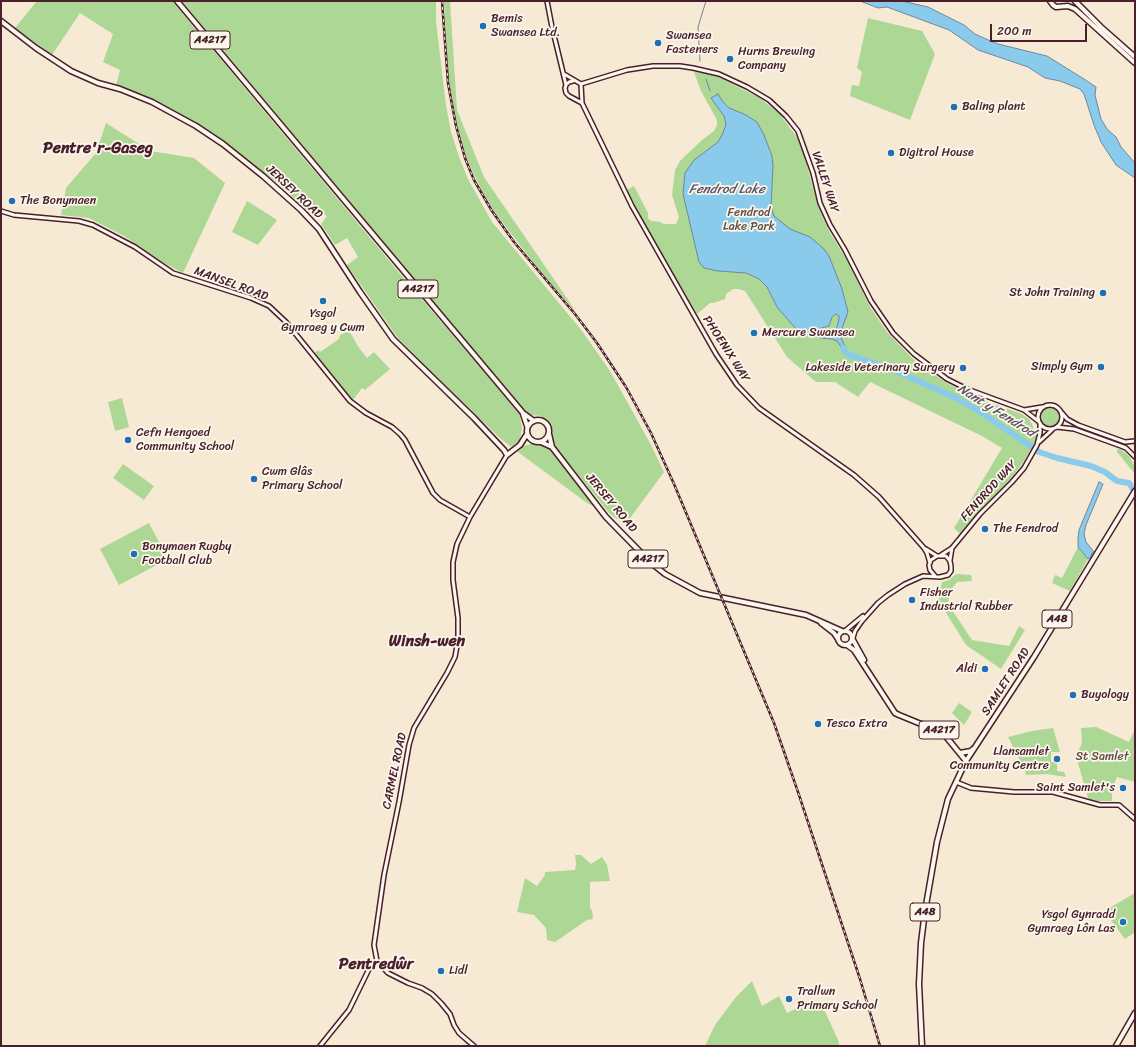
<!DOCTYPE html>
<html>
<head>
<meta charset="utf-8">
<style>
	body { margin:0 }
	#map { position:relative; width:1136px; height:1047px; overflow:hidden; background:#f6ead5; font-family:Sriracha,sans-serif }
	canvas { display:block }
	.frame { position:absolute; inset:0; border:2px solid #4a1f2b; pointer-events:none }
	.scale { position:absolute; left:990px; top:24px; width:97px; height:18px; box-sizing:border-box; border:2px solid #4a1f2b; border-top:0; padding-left:5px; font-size:12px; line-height:14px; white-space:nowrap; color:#4a1f2b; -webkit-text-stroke:3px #fbf7ec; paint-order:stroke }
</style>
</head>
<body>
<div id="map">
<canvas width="1136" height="1047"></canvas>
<div class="frame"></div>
<div class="scale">200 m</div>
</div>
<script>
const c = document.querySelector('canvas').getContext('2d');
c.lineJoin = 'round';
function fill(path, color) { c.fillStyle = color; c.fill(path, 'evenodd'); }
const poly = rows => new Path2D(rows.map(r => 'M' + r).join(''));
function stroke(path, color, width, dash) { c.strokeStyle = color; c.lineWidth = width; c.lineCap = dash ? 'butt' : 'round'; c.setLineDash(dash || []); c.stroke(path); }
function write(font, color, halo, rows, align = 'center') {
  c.font = font + ' Sriracha,sans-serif'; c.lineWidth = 3.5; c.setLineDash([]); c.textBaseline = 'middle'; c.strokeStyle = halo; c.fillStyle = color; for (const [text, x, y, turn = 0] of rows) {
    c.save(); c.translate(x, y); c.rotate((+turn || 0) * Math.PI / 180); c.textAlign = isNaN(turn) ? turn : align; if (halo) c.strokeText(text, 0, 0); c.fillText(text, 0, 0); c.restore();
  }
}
fill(poly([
	[37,1,172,1,402,276,519,413,522,427,520,440,511,447,500,438,423,364,397,337,347,265,358,257,347,238,335,245,321,224,327,216,322,213,315,218,281,186,223,141,175,111,116,85,120,70,103,62,113,34,80,13,52,55,15,28],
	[182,1,436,1,436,22,446,105,451,132,459,157,468,179,492,222,582,331,610,371,650,443,664,472,625,525,610,514,554,445,549,423,541,416,532,415,529,414,519,404,472,350,377,234],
	[444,1,450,1,457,110,484,177,577,313,538,269,494,211,479,185,466,157,458,132,452,103,448,75],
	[868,18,922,31,935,54,910,120,850,96,852,85,859,86,862,72,857,68],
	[694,72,706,73,718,77,760,98,780,114,790,128,797,137,803,151,817,203,823,218,829,231,850,265,870,307,887,332,915,361,948,384,982,400,1022,414,1029,419,1032,424,1036,436,1035,442,1022,464,1007,484,989,502,960,534,954,528,1002,448,982,436,870,382,858,397,835,382,816,382,787,357,745,291,739,289,733,289,726,294,725,299,714,303,710,303,697,314,651,237,627,190,634,186,648,213,648,218,651,221,660,222,664,224,676,224,679,217,672,195,675,170,680,161,702,140,714,131,717,125,717,120,701,91],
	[106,123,150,151,194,158,225,183,183,273,162,262,124,236,89,218,61,215,66,188,96,153],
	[247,201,277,220,258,245,232,232],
	[346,325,359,348,367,358,374,352,390,369,365,390,362,388,353,400,345,393,314,354,318,350,320,352,339,339,340,335,346,332,343,327],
	[122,398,129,427,115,431,108,402],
	'1038 418a11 11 0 1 1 22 0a11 11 0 1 1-22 0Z',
	[531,444,542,445,552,450,596,507,587,503,518,452,523,446],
	[1117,449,1122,450,1130,457,1135,467,1135,474,1117,452],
	[123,464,154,486,144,500,113,478],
	[149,523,168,559,119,585,100,549],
	[1078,547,1088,559,1070,591,1052,583,1055,575,1062,578],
	[956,574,971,575,972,581,957,582,950,591,948,604,972,640,1009,646,1019,626,1025,630,1001,669,966,645,938,600,942,582,949,580],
	[959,703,972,712,964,725,952,713],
	[1096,727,1129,742,1135,729,1135,782,1117,777,1112,789,1112,801,1093,801,1088,798,1076,756,1082,743,1081,728],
	[1053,728,1060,752,1051,752,1051,762,1057,762,1057,771,1064,772,1066,777,1047,774,1026,775,1025,770,1008,737,1032,731],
	[575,855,581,855,591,864,602,857,607,865,610,881,590,882,590,908,592,910,593,919,587,920,555,942,547,940,546,928,534,915,517,912,525,878,537,886,545,875,545,872,575,870,576,864],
	[1135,893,1135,932,1125,939,1104,911],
	[752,981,762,1006,779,996,787,1013,804,1005,807,1011,821,1003,839,1042,839,1046,705,1046,715,1025,736,997]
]), '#add794');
const water = poly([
	[860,1,902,1,928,7,964,25,975,34,986,39,998,44,1047,56,1084,79,1096,87,1095,95,1101,119,1107,129,1116,137,1121,147,1135,163,1135,178,1116,165,1101,142,1094,125,1084,94,1080,89,1060,81,1045,78,1028,67,978,50,949,30,887,7,878,8,860,1],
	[718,94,723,102,729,108,744,114,757,122,764,135,772,156,773,166,771,206,774,216,790,229,810,237,823,248,829,256,842,289,848,312,841,331,841,338,845,346,843,348,842,348,837,341,832,339,821,338,808,335,797,330,777,307,767,287,759,279,746,273,718,271,704,268,699,262,683,194,685,173,694,160,718,142,723,133,726,124,724,116,711,98,718,94],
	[836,314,839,316,839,319,836,331,830,330,825,333,820,333,818,329,829,326,832,317,836,314],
	[1099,482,1103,484,1086,525,1084,534,1086,542,1094,552,1091,554,1092,555,1090,558,1088,559,1078,547,1078,538,1079,530,1099,482]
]);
fill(water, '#8acbeb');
stroke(water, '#70869e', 1);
stroke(poly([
	[700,61,698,27,706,1],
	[706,79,710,91],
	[868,362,869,368]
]), '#70869e', 1);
stroke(poly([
	[843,348,847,354,896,371,956,398,982,413,1039,452,1057,458,1091,466,1105,472,1117,481,1129,483,1135,492]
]), '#8acbeb', 6);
const minor = poly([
	[547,1,552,27,566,85],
	[564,74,581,84,582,103,632,206,716,354,737,385,759,408,854,475,879,497,924,548,927,553,930,563],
	[573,81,569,82,566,85,565,88,566,93,569,96,582,103],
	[581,84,627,70,653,66,680,66,693,68,719,74,747,87,769,100,786,116,798,131,813,173,820,203,830,225,845,250,871,301,893,333,914,354,947,379,967,389,1024,410,1038,421],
	[1,211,14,215,79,221,93,225,135,247,173,273,251,298,269,306,286,322,350,401,366,413,392,427,400,434,405,440,433,493,440,500,470,517],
	'1038 417a12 12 0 1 1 24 0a12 12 0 1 1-24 0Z',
	[1024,410,1042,407],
	[1062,413,1067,419,1078,425,1125,442,1135,441],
	[1057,427,1074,429,1121,446,1126,448,1135,457],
	[1039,442,1052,430],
	[926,549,937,556],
	[941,555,952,548,980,514,1012,482,1024,468,1037,445,1040,433,1040,424],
	[950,560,952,548],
	[846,630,863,616],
	[853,638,855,631,862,621,878,603,888,595,905,584,923,576,940,577,948,575,951,571,951,566,950,561,946,556,937,556,931,560,929,565,930,570,935,576],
	[956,782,971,788,1014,792,1053,792,1100,805,1119,805,1135,819],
	[320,1046,349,1010,370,967,377,961],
	[474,1046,459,1033,454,1025,450,1014,441,1003,432,994,422,988,408,983,388,973,377,961,374,945,384,875,399,802,409,745,414,728,447,673,455,657,458,640,458,618,453,580,453,562,457,544,470,517,507,455]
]);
const major = poly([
	[177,1,523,413,534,421],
	[1050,1,1053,5,1056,7,1068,6,1075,9,1135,63],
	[1075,1,1101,27,1135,57],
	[1,21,36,48,71,71,98,83,120,89,152,102,196,126,223,144,263,176,301,210,319,229,360,292,393,339,474,418,504,450,507,455,520,445,527,434],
	[523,414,527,426],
	'527 431a11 11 0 1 1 22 0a11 11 0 1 1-22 0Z',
	[549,434,552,447,606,517,650,562,665,574,700,593,806,615,842,631],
	[541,442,552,447],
	[821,623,834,633,838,639],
	'838 638a7 7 0 1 1 14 0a7 7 0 1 1-14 0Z',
	[853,640,864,660],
	[847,645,854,650,895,713,899,715,943,733,966,761],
	[960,753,971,751,973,749],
	[922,1046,919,984,921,943,925,911,937,842,948,799,966,761,1034,657,1135,491],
	[1116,1046,1135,1013]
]);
stroke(minor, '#4a1f2b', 6);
stroke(major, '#4a1f2b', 7);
stroke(minor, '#fbf7ec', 3);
stroke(major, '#fbf7ec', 4);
const rail = poly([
	[442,1,448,83,456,126,465,158,474,180,492,211,514,242,575,314,597,343,626,387,651,433,674,484,774,723,798,792,860,979,880,1046]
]);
stroke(rail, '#4a1f2b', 2.5);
stroke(rail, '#fbf7ec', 1, [3]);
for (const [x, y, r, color] of [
	[483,26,4,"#1f6fb2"],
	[658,43,4,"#1f6fb2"],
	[730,59,4,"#1f6fb2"],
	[954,107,4,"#1f6fb2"],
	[891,153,4,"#1f6fb2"],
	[12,201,4,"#1f6fb2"],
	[1103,293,4,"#1f6fb2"],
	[323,301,4,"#1f6fb2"],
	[754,333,4,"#1f6fb2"],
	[1101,367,4,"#1f6fb2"],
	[963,368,4,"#1f6fb2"],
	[128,440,4,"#1f6fb2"],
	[254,479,4,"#1f6fb2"],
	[985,529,4,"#1f6fb2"],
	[134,554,4,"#1f6fb2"],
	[912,600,4,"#1f6fb2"],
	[985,669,4,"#1f6fb2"],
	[1073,695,4,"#1f6fb2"],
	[818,724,4,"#1f6fb2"],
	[1057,759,4,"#1f6fb2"],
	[1123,788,4,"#1f6fb2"],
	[1123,922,4,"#1f6fb2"],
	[441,971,4,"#1f6fb2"],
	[789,999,4,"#1f6fb2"]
]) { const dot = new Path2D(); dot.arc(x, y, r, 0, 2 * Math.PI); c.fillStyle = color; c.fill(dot); stroke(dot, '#fbf7ec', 1.5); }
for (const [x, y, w] of [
	[210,40,40],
	[418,289,40],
	[648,559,40],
	[1057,619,30],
	[939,730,40],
	[925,912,30]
]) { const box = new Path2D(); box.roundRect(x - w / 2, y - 9, w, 18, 3); c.fillStyle = '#fbf7ec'; c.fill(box); stroke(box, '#4a1f2b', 1); }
write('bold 11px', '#4a1f2b', null, [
	["A4217",210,40],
	["A4217",418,289],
	["A4217",648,559],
	["A48",1057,619],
	["A4217",939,730],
	["A48",925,912]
]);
write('12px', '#4a1f2b', '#fbf7ec', [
	["Bemis",491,19],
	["Swansea Ltd.",491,33],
	["Swansea",666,36],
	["Fasteners",666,50],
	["Hurns Brewing",738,52],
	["Company",738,66],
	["Baling plant",962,107],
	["Digitrol House",899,153],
	["The Bonymaen",20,201],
	["St John Training",1095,293,"right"],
	["Ysgol",323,314,"center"],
	["Gymraeg y Cwm",323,328,"center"],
	["Mercure Swansea",762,333],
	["Simply Gym",1093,367,"right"],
	["Lakeside Veterinary Surgery",955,368,"right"],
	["Cefn Hengoed",136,433],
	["Community School",136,447],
	["Cwm Glâs",262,472],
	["Primary School",262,486],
	["The Fendrod",993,529],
	["Bonymaen Rugby",142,547],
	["Football Club",142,561],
	["Fisher",920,593],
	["Industrial Rubber",920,607],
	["Aldi",977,669,"right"],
	["Buyology",1081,695],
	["Tesco Extra",826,724],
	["Llansamlet",1049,752,"right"],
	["Community Centre",1049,766,"right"],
	["Saint Samlet's",1115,788,"right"],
	["Ysgol Gynradd",1115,915,"right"],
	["Gymraeg Lôn Las",1115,929,"right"],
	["Lidl",449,971],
	["Trallwn",797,992],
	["Primary School",797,1006]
], 'left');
write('12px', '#4a1f2b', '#fbf7ec', [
	["VALLEY WAY",825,182,72],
	["JERSEY ROAD",294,192,43],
	["MANSEL ROAD",231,284,20],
	["PHOENIX WAY",726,349,57],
	["FENDROD WAY",989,491,-48],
	["JERSEY ROAD",611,503,50],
	["SAMLET ROAD",1006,682,-57],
	["CARMEL ROAD",395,771,-78]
]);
write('12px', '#634d45', '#fbf7ec', [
	["Fendrod",749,213],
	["Lake Park",749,227],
	["St Samlet",1102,757]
]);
write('italic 13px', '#5d5365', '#fbf7ec', [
	["Fendrod Lake",727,190],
	["Nant y Fendrod",996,411,32]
]);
write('bold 16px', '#4a1f2b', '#fbf7ec', [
	["Pentre'r-Gaseg",98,149],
	["Winsh-wen",427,642],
	["Pentredŵr",376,965]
]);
</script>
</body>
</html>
